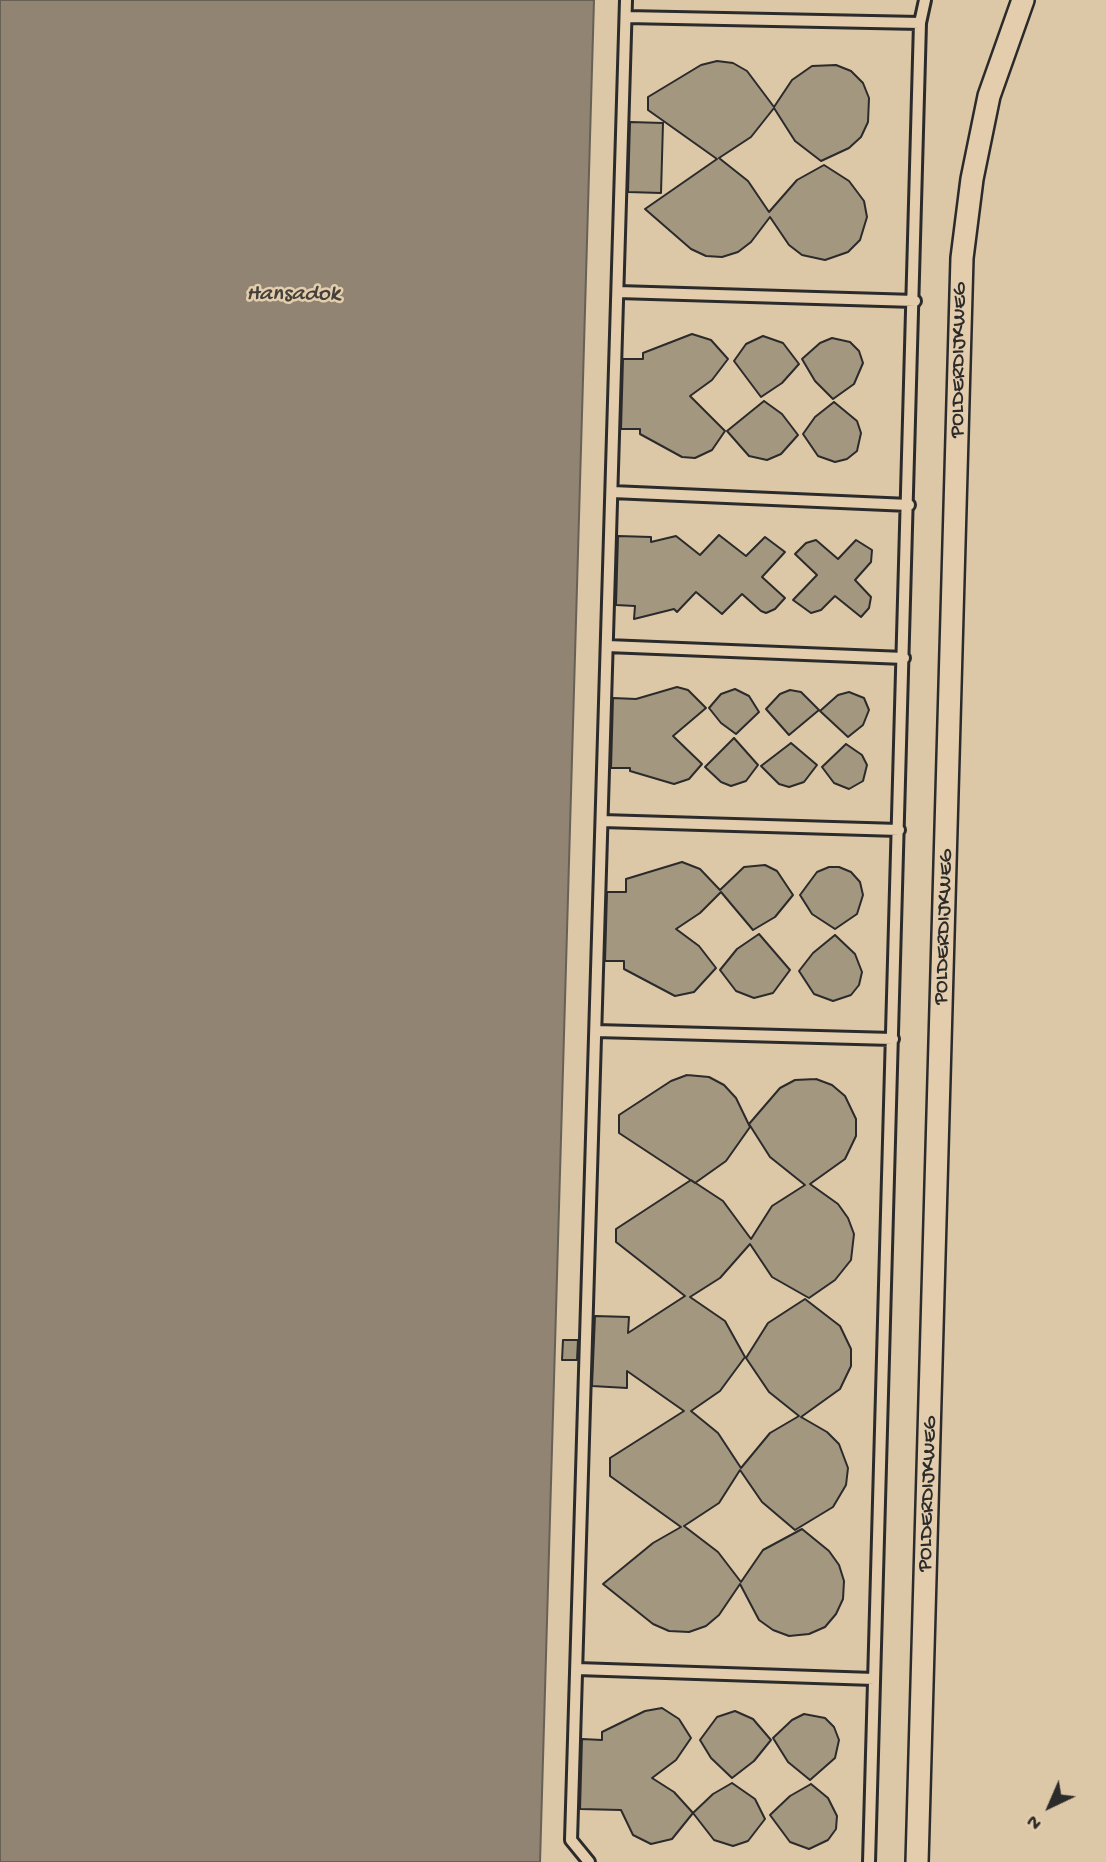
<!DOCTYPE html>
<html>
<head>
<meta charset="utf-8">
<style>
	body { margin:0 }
	#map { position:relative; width:1106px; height:1862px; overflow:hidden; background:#dcc7a7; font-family:"Gochi Hand",sans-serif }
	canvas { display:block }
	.north { position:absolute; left:1015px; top:1771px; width:70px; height:70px; -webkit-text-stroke:5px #e3cdac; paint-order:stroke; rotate:224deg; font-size:19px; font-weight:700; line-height:28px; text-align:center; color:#2b2b2b }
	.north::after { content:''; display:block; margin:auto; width:24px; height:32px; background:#2b2b2b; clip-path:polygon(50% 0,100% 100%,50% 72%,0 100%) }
</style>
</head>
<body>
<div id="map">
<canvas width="1106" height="1862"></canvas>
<div class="north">N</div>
</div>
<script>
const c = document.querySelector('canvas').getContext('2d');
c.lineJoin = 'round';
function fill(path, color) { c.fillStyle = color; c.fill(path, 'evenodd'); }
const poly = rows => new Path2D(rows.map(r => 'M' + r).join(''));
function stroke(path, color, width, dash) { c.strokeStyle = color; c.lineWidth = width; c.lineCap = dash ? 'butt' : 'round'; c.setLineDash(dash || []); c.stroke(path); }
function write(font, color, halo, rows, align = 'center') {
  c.font = font + ' "Gochi Hand",sans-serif'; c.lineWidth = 5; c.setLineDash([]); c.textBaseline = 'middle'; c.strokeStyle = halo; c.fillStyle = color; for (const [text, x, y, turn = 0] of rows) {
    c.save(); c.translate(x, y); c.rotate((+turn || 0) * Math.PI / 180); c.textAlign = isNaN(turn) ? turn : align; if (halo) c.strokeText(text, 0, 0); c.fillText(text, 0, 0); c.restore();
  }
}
const water = poly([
	[0,0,594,0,540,1862,0,1862,0,0]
]);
fill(water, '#918472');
stroke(water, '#686056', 2);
const building = poly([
	[717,61,733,63,747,71,774,107,792,80,812,66,836,65,851,71,863,83,869,98,868,122,861,137,849,148,821,161,795,141,774,108,751,137,719,158,748,181,769,212,797,180,824,165,849,181,864,201,867,217,860,240,848,252,825,260,802,255,789,245,770,217,751,242,738,252,722,257,706,256,691,249,645,209,717,159,648,110,648,97,701,65,717,61],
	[630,122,663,123,661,193,628,192,630,122],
	[692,334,711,340,728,359,712,380,690,396,725,431,712,450,695,458,682,457,640,434,640,429,621,429,623,359,643,359,643,353,692,334],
	[763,336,783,343,799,364,782,383,761,397,734,361,746,344,763,336],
	[832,338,850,342,859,351,863,363,854,384,833,399,815,381,802,359,820,343,832,338],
	[764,401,782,414,798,435,781,454,767,460,749,456,727,431,764,401],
	[834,402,857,421,861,433,857,451,847,459,835,462,818,456,803,434,815,417,834,402],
	[719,535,746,556,765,537,785,552,762,577,785,598,775,609,766,613,761,611,742,594,722,614,696,592,677,612,674,609,634,619,635,606,616,605,618,536,651,537,651,542,676,536,700,555,719,535],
	[816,540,838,559,856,540,872,550,871,562,855,580,871,597,869,608,861,617,835,596,821,610,811,613,793,600,817,575,795,554,806,543,816,540],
	[677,687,688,690,706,708,673,736,702,764,689,779,674,784,630,771,630,768,611,768,613,698,636,699,677,687],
	[735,689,749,696,759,712,736,734,721,723,709,708,721,694,735,689],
	[790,690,801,692,819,710,789,735,766,709,780,694,790,690],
	[849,692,864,698,869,710,863,725,848,737,820,711,838,695,849,692],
	[734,738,758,765,746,781,731,786,721,782,705,767,734,738],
	[791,743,817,765,804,782,789,787,779,784,761,766,791,743],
	[846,744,862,755,867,765,863,781,849,789,834,783,822,767,846,744],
	[682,862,700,869,720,890,744,867,765,865,777,871,793,895,775,917,753,930,721,892,700,913,676,929,699,946,716,968,694,992,675,996,624,969,624,961,605,961,607,892,626,892,626,879,682,862],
	[829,867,839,867,851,872,860,882,863,895,857,914,835,929,812,914,800,895,817,872,829,867],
	[759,934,790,970,773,993,754,998,736,991,720,970,737,949,759,934],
	[835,935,855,954,862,972,859,985,851,995,833,1001,814,994,799,971,813,953,835,935],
	[687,1075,709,1077,724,1085,736,1098,750,1127,726,1161,695,1183,619,1133,619,1115,671,1081,687,1075],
	[816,1079,832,1085,845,1096,856,1119,856,1136,845,1159,810,1184,838,1204,848,1218,854,1234,851,1260,835,1280,809,1298,772,1277,750,1244,720,1278,690,1297,725,1321,745,1357,720,1391,691,1411,718,1433,741,1468,770,1433,799,1416,769,1392,746,1358,768,1323,805,1299,840,1326,851,1349,851,1366,840,1389,801,1417,827,1432,839,1444,848,1468,846,1485,833,1507,795,1530,762,1502,740,1470,719,1503,684,1526,718,1552,741,1582,763,1550,802,1529,829,1551,839,1565,844,1581,843,1599,836,1614,825,1627,809,1634,789,1636,773,1630,759,1620,740,1584,719,1615,706,1626,689,1632,669,1631,653,1624,603,1584,653,1543,681,1527,610,1476,610,1458,684,1411,627,1371,627,1388,592,1386,595,1316,629,1317,628,1333,685,1296,616,1242,616,1229,691,1180,723,1201,751,1239,772,1206,805,1185,770,1157,749,1124,780,1088,795,1080,816,1079],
	[563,1340,578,1340,577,1360,562,1360,563,1340],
	[662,1708,679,1719,691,1738,676,1760,652,1778,674,1792,693,1813,672,1839,651,1844,633,1835,621,1810,580,1809,582,1739,602,1740,602,1732,645,1711,662,1708],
	[735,1711,753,1719,771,1740,754,1761,732,1778,711,1758,700,1740,717,1717,735,1711],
	[804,1714,825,1718,834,1727,839,1740,835,1758,810,1780,788,1762,773,1738,792,1720,804,1714],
	[732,1783,755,1799,765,1819,748,1841,733,1846,714,1840,693,1813,713,1794,732,1783],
	[811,1784,828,1798,837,1816,836,1829,828,1840,809,1849,790,1842,770,1815,790,1796,811,1784]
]);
fill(building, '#a49780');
stroke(building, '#2b2b2b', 2);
const lane = poly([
	[626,17,920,23],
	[618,292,915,301],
	[612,492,909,505],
	[607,646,904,658],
	[602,821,899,830],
	[596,1031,893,1039],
	[577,1669,874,1679],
	[589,1862,571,1840,626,0],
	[869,1862,920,23,925,0]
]);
const street = poly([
	[917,1862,962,258,972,179,989,96,1023,0]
]);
stroke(lane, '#2b2b2b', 16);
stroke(street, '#2b2b2b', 26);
stroke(lane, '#e3cdac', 10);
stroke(street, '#e3cdac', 21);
write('21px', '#2b2b2b', '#e3cdac', [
	["POLDERDIJKWEG",960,360,-89],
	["POLDERDIJKWEG",945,927,-88],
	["POLDERDIJKWEG",929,1494,-88]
]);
write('italic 23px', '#44413d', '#e3cdac', [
	["Hansadok",293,295]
]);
</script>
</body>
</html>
